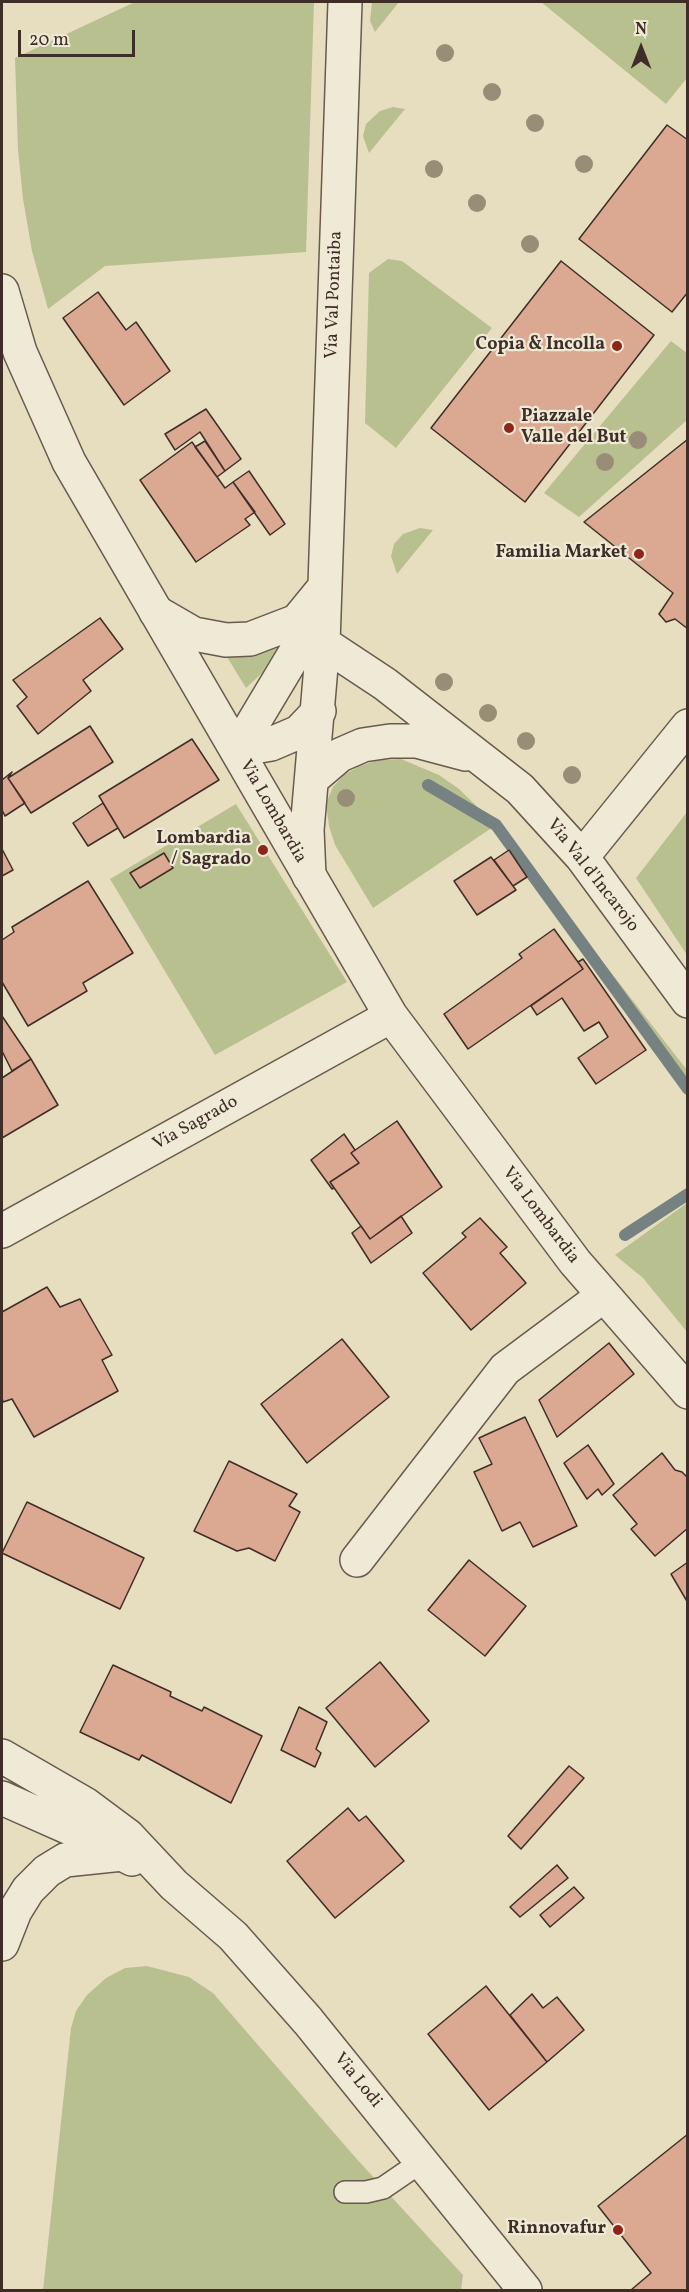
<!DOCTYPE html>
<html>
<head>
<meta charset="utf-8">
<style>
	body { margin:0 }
	#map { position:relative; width:689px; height:2292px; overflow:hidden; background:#e7dec0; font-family:Vollkorn,serif }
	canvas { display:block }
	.frame { position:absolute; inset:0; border:3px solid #3f2e27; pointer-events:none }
	.north { position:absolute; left:611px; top:18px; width:60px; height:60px; -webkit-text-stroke:4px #efead6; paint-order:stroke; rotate:0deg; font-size:16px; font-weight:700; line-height:24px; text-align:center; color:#3f2e27 }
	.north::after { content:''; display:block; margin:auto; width:21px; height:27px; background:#3f2e27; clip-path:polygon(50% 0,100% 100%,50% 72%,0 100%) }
	.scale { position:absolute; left:18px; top:30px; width:117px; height:27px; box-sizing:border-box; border:3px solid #3f2e27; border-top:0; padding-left:8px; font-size:18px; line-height:21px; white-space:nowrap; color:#3f2e27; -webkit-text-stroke:4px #efead6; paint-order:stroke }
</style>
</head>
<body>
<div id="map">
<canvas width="689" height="2292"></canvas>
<div class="frame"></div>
<div class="north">N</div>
<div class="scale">20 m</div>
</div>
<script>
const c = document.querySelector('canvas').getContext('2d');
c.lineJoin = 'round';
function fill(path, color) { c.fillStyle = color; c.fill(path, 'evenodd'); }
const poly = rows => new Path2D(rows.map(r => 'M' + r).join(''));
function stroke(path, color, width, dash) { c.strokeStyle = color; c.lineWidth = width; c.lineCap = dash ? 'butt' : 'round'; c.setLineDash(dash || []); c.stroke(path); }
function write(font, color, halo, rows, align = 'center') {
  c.font = font + ' Vollkorn,serif'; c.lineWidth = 4.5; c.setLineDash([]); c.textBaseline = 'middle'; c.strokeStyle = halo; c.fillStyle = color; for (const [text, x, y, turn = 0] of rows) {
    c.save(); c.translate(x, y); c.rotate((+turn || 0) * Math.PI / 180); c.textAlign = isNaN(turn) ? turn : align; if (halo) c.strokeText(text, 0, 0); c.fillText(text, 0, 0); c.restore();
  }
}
fill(poly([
	[135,2,314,2,306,252,105,266,48,309,32,251,23,199,18,150,15,58],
	[372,2,399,2,375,32,370,21],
	[541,2,687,2,687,78,666,104],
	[393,107,405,109,369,153,363,136,366,124,380,111],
	[388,259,402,261,492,328,396,448,365,423,369,273],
	[671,341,687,353,687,420,579,517,544,493],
	[420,528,433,530,397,574,391,556,394,544,403,534],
	[277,648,262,673,246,688,224,652,252,653],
	[401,759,439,775,459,789,496,825,687,1070,687,1089,496,825,373,908,335,845,329,826,326,803,333,787,344,775,359,766,379,760],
	[236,804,347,982,215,1055,110,879],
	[687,812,687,955,636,878],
	[687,1203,687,1332,643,1278,615,1255],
	[147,1966,189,1977,213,1993,355,2157,463,2275,461,2290,43,2290,71,2028,76,2011,87,1995,106,1978,125,1968]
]), '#b9c090');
stroke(poly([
	[428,785,496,825,688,1089],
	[625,1235,688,1194]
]), '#768181', 12);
const building = poly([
	[667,125,688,140,688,292,672,312,579,239,667,125],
	[561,261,654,335,525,502,431,428,561,261],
	[98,292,126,330,136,322,170,371,124,405,63,318,98,292],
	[206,409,241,459,225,471,200,432,175,450,165,434,206,409],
	[688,439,688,629,675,619,666,622,659,614,673,593,584,522,688,439],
	[205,441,225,471,217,477,195,447,205,441],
	[192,442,225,488,233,482,255,512,245,519,250,525,196,562,140,480,192,442],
	[249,471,285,524,270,535,233,482,249,471],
	[100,618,123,649,83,680,91,691,38,734,17,706,27,697,13,680,100,618],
	[90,726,113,762,31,813,8,778,90,726],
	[192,739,219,780,124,838,99,796,192,739],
	[12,772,8,778,25,803,5,816,2,810,2,780,12,772],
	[103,803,118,828,88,846,73,823,103,803],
	[2,849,13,870,2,876,2,849],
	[509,850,527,877,513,886,494,860,509,850],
	[164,853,173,868,140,888,130,873,164,853],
	[491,857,516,890,477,915,454,881,491,857],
	[88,881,133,953,83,983,87,991,28,1026,2,982,2,940,14,932,12,927,88,881],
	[554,929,583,969,468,1049,444,1014,522,958,519,954,554,929],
	[583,959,646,1050,596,1084,578,1058,608,1037,599,1022,584,1031,562,998,537,1015,531,1006,583,969,578,962,583,959],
	[2,1016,31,1059,12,1071,2,1051,2,1016],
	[31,1059,58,1105,2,1138,2,1078,31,1059],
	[397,1121,442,1187,370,1239,330,1182,359,1163,351,1153,397,1121],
	[344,1134,355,1150,351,1153,359,1163,330,1182,334,1188,332,1189,311,1160,344,1134],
	[401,1216,412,1233,371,1263,352,1233,361,1226,370,1239,401,1216],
	[480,1218,507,1247,500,1253,526,1283,471,1330,423,1273,466,1237,462,1233,480,1218],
	[47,1287,60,1307,80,1299,112,1355,102,1360,118,1391,34,1437,12,1399,3,1402,2,1398,2,1312,47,1287],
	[342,1339,389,1397,307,1463,261,1404,342,1339],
	[609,1343,634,1374,557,1437,539,1400,609,1343],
	[525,1417,577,1526,533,1547,520,1522,502,1531,474,1472,492,1464,479,1438,525,1417],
	[588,1445,614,1484,602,1495,598,1489,587,1499,564,1463,588,1445],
	[662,1453,675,1470,682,1472,688,1478,688,1528,655,1556,631,1529,637,1524,613,1495,662,1453],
	[229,1461,297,1494,289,1506,300,1512,275,1561,249,1548,237,1551,194,1531,229,1461],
	[27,1502,144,1558,120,1609,2,1553,27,1502],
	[469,1560,526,1606,485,1656,428,1610,469,1560],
	[688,1562,688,1603,671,1574,688,1562],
	[380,1662,429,1721,375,1767,326,1708,380,1662],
	[113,1665,171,1692,170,1696,202,1711,204,1707,262,1736,231,1803,142,1755,139,1760,80,1732,113,1665],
	[299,1707,327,1722,316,1749,321,1753,315,1767,281,1750,299,1707],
	[569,1766,584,1778,521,1849,508,1836,569,1766],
	[348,1808,359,1821,366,1816,404,1861,335,1918,287,1861,348,1808],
	[557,1865,568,1878,520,1917,510,1907,557,1865],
	[574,1887,584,1898,550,1927,540,1915,574,1887],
	[486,1986,547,2062,489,2110,428,2034,486,1986],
	[532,1994,543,2008,557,1997,584,2030,547,2062,510,2015,532,1994],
	[688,2134,688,2290,631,2290,651,2273,598,2206,688,2134]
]);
fill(building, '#dba892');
stroke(building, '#3f2e27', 1.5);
const service = poly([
	[345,2192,366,2192,383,2188,421,2162]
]);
const minor = poly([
	[156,612,194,634,226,640,250,639,297,621,324,588],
	[323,643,385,684,520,789,582,857,688,1001],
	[237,750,307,633,318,603],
	[237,750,271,744,299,732,319,711],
	[313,778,340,755,363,745,390,741,417,741,466,754],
	[582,857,688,726],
	[309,876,307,830,323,643,345,2],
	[357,1560,505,1369,603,1296]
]);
const tertiary = poly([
	[2,291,20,352,69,462,391,1016,575,1262,688,1392],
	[2,1231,391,1016],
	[2,1756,85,1804,128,1836,174,1885,233,1936,308,2021,525,2290],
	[2,1798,81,1833,132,1859],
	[2,1944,15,1911,28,1890,47,1871,65,1860,122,1854]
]);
stroke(service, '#695a4d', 24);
stroke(minor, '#695a4d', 36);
stroke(tertiary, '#695a4d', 36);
stroke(service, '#efead6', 21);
stroke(minor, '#efead6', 33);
stroke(tertiary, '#efead6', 33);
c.fillStyle = '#988d77';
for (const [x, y] of [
	[445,53],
	[492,92],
	[535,123],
	[584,164],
	[434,169],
	[477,203],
	[530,244],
	[638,440],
	[605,462],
	[444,682],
	[488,713],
	[526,741],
	[572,775],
	[346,798]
]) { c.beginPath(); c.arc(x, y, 9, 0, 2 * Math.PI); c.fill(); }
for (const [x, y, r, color] of [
	[617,346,6,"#8f2418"],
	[509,428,6,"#8f2418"],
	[639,554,6,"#8f2418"],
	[263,850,6,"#8f2418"],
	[618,2230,6,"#8f2418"]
]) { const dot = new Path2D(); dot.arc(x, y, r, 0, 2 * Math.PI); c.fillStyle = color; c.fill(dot); stroke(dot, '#efead6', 2); }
write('18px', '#3f2e27', '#efead6', [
	["Via Val Pontaiba",335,295,-88],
	["Via Lombardia",272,812,60],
	["Via Val d'Incarojo",592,876,52],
	["Via Sagrado",196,1124,-29],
	["Via Lombardia",540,1216,53],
	["Via Lodi",357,2081,51]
]);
write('bold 18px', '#3f2e27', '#efead6', [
	["Copia & Incolla",605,346],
	["Piazzale",521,418,"left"],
	["Valle del But",521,439,"left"],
	["Familia Market",627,554],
	["Lombardia",251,840],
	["/ Sagrado",251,861],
	["Rinnovafur",606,2230]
], 'right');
</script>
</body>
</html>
